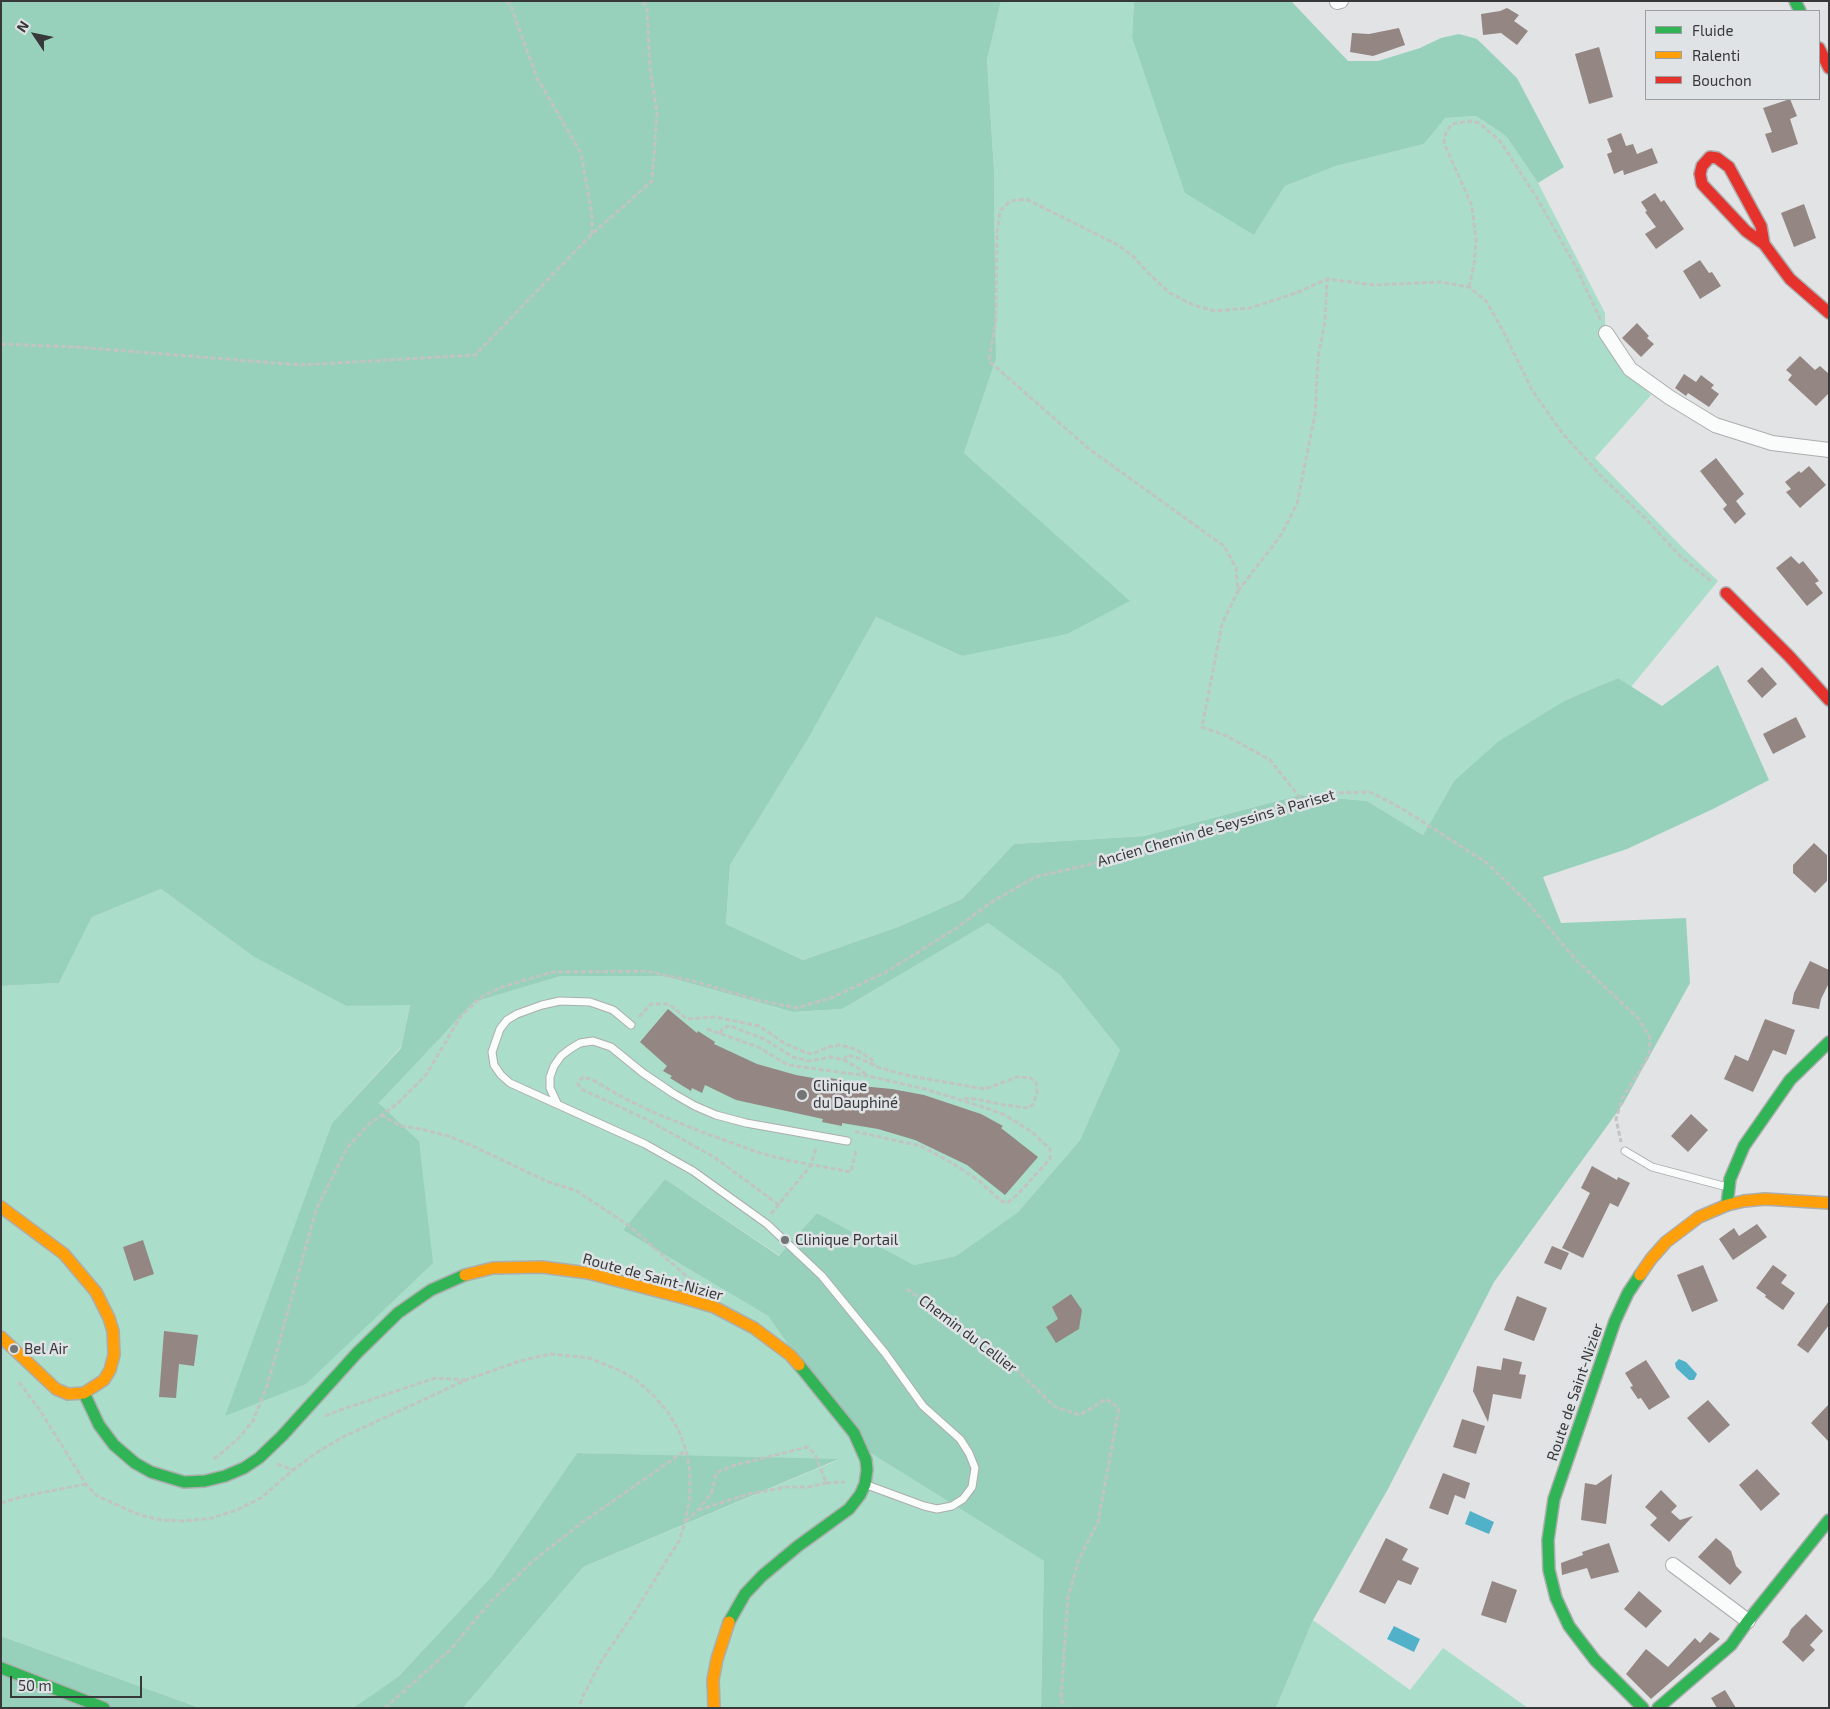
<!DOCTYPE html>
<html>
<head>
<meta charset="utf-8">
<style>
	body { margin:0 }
	#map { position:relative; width:1830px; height:1709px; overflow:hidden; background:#e1e3e5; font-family:"Exo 2",sans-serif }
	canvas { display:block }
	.frame { position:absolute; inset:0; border:2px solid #373839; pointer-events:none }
	.legend { position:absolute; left:1645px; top:10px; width:175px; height:90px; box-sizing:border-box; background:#e0e3e6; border:1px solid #9c9fa1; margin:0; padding:6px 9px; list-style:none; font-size:15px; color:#373839 }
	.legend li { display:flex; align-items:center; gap:10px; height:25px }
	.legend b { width:25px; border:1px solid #9c9fa1 }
	.north { position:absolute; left:10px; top:10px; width:50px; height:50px; -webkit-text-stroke:4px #e0e3e6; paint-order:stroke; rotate:304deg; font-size:14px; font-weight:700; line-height:20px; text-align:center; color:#373839 }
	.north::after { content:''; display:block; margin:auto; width:18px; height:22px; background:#373839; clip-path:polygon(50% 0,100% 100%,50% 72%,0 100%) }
	.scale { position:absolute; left:10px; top:1676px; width:132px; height:22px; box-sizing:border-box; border:2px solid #373839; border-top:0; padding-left:6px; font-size:15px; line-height:18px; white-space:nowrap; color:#373839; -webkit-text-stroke:4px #e0e3e6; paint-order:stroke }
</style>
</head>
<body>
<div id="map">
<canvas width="1830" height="1709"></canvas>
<div class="frame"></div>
<ul class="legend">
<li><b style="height:6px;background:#30b455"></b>Fluide</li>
<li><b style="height:6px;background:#ff9f0a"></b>Ralenti</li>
<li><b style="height:6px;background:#e5322d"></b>Bouchon</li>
</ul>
<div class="north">N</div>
<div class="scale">50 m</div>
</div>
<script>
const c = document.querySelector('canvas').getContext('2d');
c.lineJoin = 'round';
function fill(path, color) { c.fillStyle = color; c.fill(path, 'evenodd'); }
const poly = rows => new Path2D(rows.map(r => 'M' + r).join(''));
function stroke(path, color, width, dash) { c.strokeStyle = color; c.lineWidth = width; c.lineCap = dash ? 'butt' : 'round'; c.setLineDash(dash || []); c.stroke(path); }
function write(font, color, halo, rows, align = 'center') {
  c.font = font + ' "Exo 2",sans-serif'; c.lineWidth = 5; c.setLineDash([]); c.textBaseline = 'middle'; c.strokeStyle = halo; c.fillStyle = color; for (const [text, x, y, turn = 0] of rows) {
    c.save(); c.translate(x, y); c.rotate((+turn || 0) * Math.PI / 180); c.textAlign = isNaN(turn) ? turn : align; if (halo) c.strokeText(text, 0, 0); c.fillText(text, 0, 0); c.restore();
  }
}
fill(poly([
	[1001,1,1134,1,1132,37,1254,235,1285,186,1336,166,1424,144,1444,118,1476,116,1506,136,1538,183,1605,313,1605,345,1626,372,1651,395,1595,458,1683,548,1718,581,1631,687,1618,678,1566,700,1454,781,1423,835,1367,801,1300,795,1144,836,1014,844,962,899,898,927,803,960,726,924,730,865,808,739,876,617,962,656,1129,601,964,453,996,359,994,171,987,60],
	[161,889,254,957,346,1006,410,1004,401,1047,332,1123,226,1416,419,1141,379,1103,474,1002,561,976,664,976,793,1012,842,1009,988,923,1060,975,1120,1050,1080,1140,1018,1212,956,1256,914,1265,817,1213,780,1256,665,1179,623,1230,768,1316,859,1446,1044,1561,1041,1708,463,1708,583,1567,838,1460,577,1453,492,1576,399,1676,353,1708,200,1708,1,1636,1,986,59,983,92,917],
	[1313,1620,1410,1690,1443,1648,1528,1708,1276,1708]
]), '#aadeca');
fill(poly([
	[1,1,1001,1,987,60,994,171,996,359,964,453,1130,601,1067,634,962,656,876,617,808,739,730,865,726,924,803,960,898,927,962,899,1014,844,1144,836,1300,795,1367,801,1423,835,1454,781,1499,741,1566,700,1618,678,1662,706,1718,665,1769,780,1713,809,1627,849,1543,877,1561,923,1686,918,1690,983,1623,1104,1494,1282,1388,1489,1313,1620,1276,1708,1041,1708,1044,1561,859,1446,768,1316,623,1230,665,1179,779,1256,817,1213,914,1265,956,1256,1018,1212,1080,1140,1120,1050,1060,975,988,923,842,1009,793,1012,664,976,561,976,474,1002,379,1103,419,1141,433,1263,306,1384,225,1416,332,1123,401,1048,410,1005,346,1006,254,957,161,889,92,917,59,983,1,986],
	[1134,1,1291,1,1348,61,1378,61,1420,48,1441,38,1459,34,1477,39,1517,78,1564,167,1538,183,1506,136,1476,116,1445,118,1424,144,1336,166,1285,186,1254,235,1185,193,1132,37],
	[577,1453,839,1459,583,1567,463,1708,353,1708,399,1676,492,1576],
	[1,1636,200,1708,1,1708]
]), '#97d1bb');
fill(poly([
	[1679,1359,1686,1362,1697,1374,1694,1380,1689,1380,1676,1368,1675,1363],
	[1470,1511,1494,1522,1489,1534,1465,1524],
	[1394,1626,1420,1639,1414,1652,1387,1639]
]), '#50b1c9');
fill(poly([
	[1507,8,1519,15,1514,21,1528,31,1517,45,1501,33,1483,35,1481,14,1500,11],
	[1399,28,1405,45,1373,56,1350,52,1352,33,1369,34],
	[1599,47,1613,97,1589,104,1575,54],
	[1790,99,1797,116,1790,119,1798,144,1772,153,1765,134,1772,132,1763,108],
	[1621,133,1626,146,1633,144,1637,154,1652,148,1658,163,1624,175,1623,170,1614,174,1607,154,1612,152,1607,139],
	[1655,193,1661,202,1664,200,1684,229,1656,249,1645,234,1656,227,1645,212,1647,211,1641,202],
	[1804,204,1816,238,1794,247,1781,213],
	[1700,260,1709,273,1712,272,1721,286,1700,299,1683,271],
	[1637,323,1649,336,1647,338,1654,344,1641,357,1622,338],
	[1800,356,1815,370,1820,366,1829,374,1829,393,1816,406,1788,380,1792,375,1786,370],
	[1684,374,1696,382,1701,375,1714,385,1711,388,1719,394,1709,407,1688,393,1686,396,1675,388],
	[1716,458,1744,494,1736,501,1746,514,1735,524,1723,509,1727,505,1700,471],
	[1809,466,1826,485,1800,508,1786,492,1791,489,1785,482,1799,471,1801,473],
	[1791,556,1799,564,1803,561,1819,581,1815,583,1823,593,1807,606,1776,568],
	[1762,667,1777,684,1762,698,1747,681],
	[1796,717,1806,737,1773,754,1763,734],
	[1814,843,1827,855,1827,881,1815,893,1793,873,1793,865],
	[1810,961,1829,970,1829,983,1821,999,1819,1009,1792,1004,1794,993],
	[668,1009,697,1033,698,1031,715,1042,714,1044,757,1064,796,1075,830,1081,830,1078,851,1082,850,1085,892,1089,924,1095,981,1114,1003,1126,1001,1128,1038,1157,1005,1195,967,1165,915,1140,878,1129,842,1123,842,1126,822,1122,823,1119,736,1100,705,1085,702,1093,692,1088,691,1091,670,1078,672,1076,663,1071,667,1066,640,1042],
	[1765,1019,1795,1030,1786,1055,1773,1050,1753,1092,1724,1079,1735,1055,1748,1061],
	[1691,1114,1708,1130,1688,1152,1671,1136],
	[1592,1166,1617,1180,1618,1177,1630,1183,1618,1207,1610,1203,1583,1258,1562,1248,1590,1193,1581,1188],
	[1757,1224,1767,1237,1733,1260,1719,1239,1734,1228,1739,1236],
	[143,1240,154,1274,134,1281,123,1247],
	[1552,1246,1569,1253,1561,1270,1544,1263],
	[1703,1265,1718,1301,1692,1312,1677,1275],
	[1773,1265,1787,1275,1781,1283,1795,1293,1783,1310,1765,1297,1766,1295,1756,1288],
	[1071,1294,1082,1310,1079,1329,1056,1343,1046,1327,1058,1319,1052,1307],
	[1517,1296,1547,1308,1534,1341,1504,1330],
	[1829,1301,1829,1325,1808,1353,1797,1345],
	[164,1331,198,1335,194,1366,179,1364,176,1398,159,1397],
	[1503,1358,1522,1362,1519,1374,1526,1375,1521,1399,1493,1394,1488,1422,1473,1391,1477,1366,1501,1370],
	[1646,1360,1670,1397,1649,1410,1641,1398,1638,1399,1630,1387,1633,1386,1625,1373],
	[1708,1400,1730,1425,1709,1443,1687,1418],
	[1829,1404,1829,1442,1811,1423],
	[1462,1419,1485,1426,1476,1454,1453,1447],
	[1757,1469,1780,1494,1761,1511,1739,1485],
	[1443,1473,1470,1483,1465,1499,1455,1495,1448,1515,1429,1508],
	[1612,1474,1606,1524,1581,1520,1585,1483,1596,1485],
	[1661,1490,1677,1506,1671,1512,1680,1520,1693,1516,1669,1542,1650,1525,1657,1518,1645,1507],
	[1386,1538,1408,1549,1402,1560,1419,1568,1411,1585,1398,1580,1385,1604,1359,1592],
	[1716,1538,1731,1551,1736,1566,1742,1572,1730,1585,1698,1557],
	[1609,1543,1619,1572,1591,1579,1587,1568,1562,1575,1561,1563,1583,1555,1582,1552],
	[1492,1581,1517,1590,1506,1623,1481,1615],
	[1639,1591,1662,1611,1646,1628,1624,1609],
	[1806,1614,1823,1631,1810,1645,1815,1650,1803,1662,1782,1642,1788,1636,1791,1629],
	[1710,1632,1720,1639,1651,1699,1626,1674,1646,1649,1668,1667,1695,1638,1700,1643],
	[1725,1690,1736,1708,1717,1708,1711,1698]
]), '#938683');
const lane = poly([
	[631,1025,613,1010,590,1002,560,1001,542,1005,517,1014,507,1020,500,1029,492,1052,494,1065,501,1075,510,1083,645,1144,693,1171,767,1224,822,1276,885,1353,923,1406,960,1439,969,1453,975,1468,972,1487,963,1499,952,1506,937,1509,924,1506,867,1485],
	[557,1103,550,1088,550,1077,554,1066,561,1056,570,1049,580,1043,593,1041,611,1047,643,1073,674,1094,695,1106,716,1115,746,1123,847,1141],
	[1625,1151,1652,1167,1727,1187]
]);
const street = poly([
	[1337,2,1341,1],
	[1606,333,1630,369,1669,397,1715,425,1772,443,1829,450],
	[1673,1565,1748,1621]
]);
const fast = poly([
	[1795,1,1800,11],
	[1727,1205,1730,1179,1744,1146,1790,1080,1829,1042],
	[1640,1275,1628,1293,1615,1321,1554,1499,1548,1540,1549,1570,1556,1598,1569,1626,1595,1660,1643,1708],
	[84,1393,99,1425,114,1445,135,1463,151,1472,184,1482,205,1481,225,1476,244,1468,259,1458,282,1436,357,1353,398,1313,431,1290,465,1275],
	[729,1622,745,1594,762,1576,798,1546,849,1509,860,1495,865,1484,867,1470,866,1460,854,1433,799,1365],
	[1,1668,104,1708],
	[1658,1708,1731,1645,1748,1621,1829,1520]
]);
const slow = poly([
	[1,1207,64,1254,96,1292,109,1318,113,1331,114,1355,110,1370,104,1380,84,1393,68,1394,56,1389,1,1337],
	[465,1275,493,1268,542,1267,588,1273,684,1298,714,1307,754,1328,790,1355,799,1365],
	[1640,1275,1651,1259,1666,1242,1699,1217,1727,1205,1744,1201,1765,1199,1829,1203],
	[714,1708,713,1680,717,1659,729,1622]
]);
const jam = poly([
	[1819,48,1829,68],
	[1764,244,1761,226,1729,167,1717,158,1710,157,1702,166,1700,174,1702,184,1746,231,1764,244,1790,279,1829,313],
	[1726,593,1789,656,1829,700]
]);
stroke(lane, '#acadae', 9);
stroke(street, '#acadae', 16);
stroke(fast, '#acadae', 14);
stroke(slow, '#acadae', 14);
stroke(jam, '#acadae', 14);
stroke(poly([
	[506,1,511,6,537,78,581,153,592,215,592,234],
	[1469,287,1474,265,1476,241,1472,206,1444,143,1446,132,1452,124,1470,121,1479,123,1500,141,1537,198,1576,267,1601,321],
	[1,344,76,347,301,365,475,355,592,234,652,181,657,113,650,68,647,9,643,1],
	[1238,591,1281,535,1297,504,1315,414,1318,357,1325,322,1327,279],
	[1305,804,1270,760,1227,736,1202,727,1222,624,1238,591,1236,568,1224,546,1089,449,989,361,996,319,997,232,1000,211,1010,201,1026,199,1116,244,1133,256,1148,273,1170,293,1193,305,1215,311,1250,308,1296,293,1327,279,1374,285,1440,282,1469,287,1486,301,1502,329,1532,390,1563,434,1603,478,1645,518,1679,555,1712,582],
	[639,1017,651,1004,669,1004,687,1019,715,1017,759,1026,784,1043,807,1053,812,1054,828,1047,840,1045,855,1049,870,1058,875,1065],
	[707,1029,758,1047,788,1065,868,1076,925,1089,983,1107,1005,1115,1032,1132,1050,1149,1050,1159,1018,1194,1007,1203,1001,1201,978,1180,952,1163,921,1146,853,1131],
	[720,1033,723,1028,730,1026,764,1039,793,1057,809,1061,830,1057,844,1060,858,1068,868,1076],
	[844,1060,847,1055,861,1059,880,1068,910,1076,985,1089,1017,1077,1030,1078,1036,1082,1037,1093,1033,1104,1029,1108,1005,1105,976,1099,961,1098],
	[381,1115,401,1126,421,1129,448,1136,473,1146,546,1181,577,1191,628,1225,691,1280],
	[779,1205,714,1157,646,1119,581,1089,578,1084,580,1080,583,1077,593,1080,626,1099,657,1114,702,1132,757,1152,786,1160,851,1172,856,1150],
	[771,1214,811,1165,816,1148],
	[907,1289,1008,1361,1055,1407,1080,1415,1106,1399,1119,1408,1098,1522,1079,1559,1068,1597,1061,1698,1064,1708],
	[19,1382,41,1412,86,1484,97,1496,140,1515,161,1520,185,1521,212,1518,237,1510,261,1498,293,1470,316,1453,343,1437,466,1380,520,1361,550,1354,589,1358,621,1371,636,1380,653,1395,668,1412,679,1431,686,1450,690,1471,690,1496,685,1522,679,1541,636,1610,602,1660,583,1696,579,1708],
	[325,1416,340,1410,426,1381,436,1378,465,1380],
	[214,1459,237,1440,253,1421,267,1386,316,1210,347,1148,369,1124,397,1104,426,1075,461,1016,480,998,499,988,552,972,645,971,693,981,757,1000,797,1008,833,997,886,972,955,929,990,903,1035,877,1144,852,1238,825,1305,804,1331,793,1370,792,1401,808,1487,863,1527,902,1578,962,1639,1019,1650,1038,1649,1055,1622,1099,1616,1119,1621,1142],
	[277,1464,293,1470],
	[1,1503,25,1496,86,1484],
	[698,1510,749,1494,787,1487,808,1487,826,1483],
	[686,1521,698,1510,712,1492,716,1473,732,1466,807,1447,815,1454,826,1483,845,1482],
	[385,1708,451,1649,491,1601,534,1560,583,1522,686,1450]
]), '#c2c3c3', 3, [5, 2.5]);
stroke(lane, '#fafbfb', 7);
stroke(street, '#fafbfb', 14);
stroke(fast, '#30b455', 11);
stroke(slow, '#ff9f0a', 11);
stroke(jam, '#e5322d', 11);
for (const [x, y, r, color] of [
	[802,1095,6,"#727475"],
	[785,1240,5,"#727475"],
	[14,1349,5,"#727475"]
]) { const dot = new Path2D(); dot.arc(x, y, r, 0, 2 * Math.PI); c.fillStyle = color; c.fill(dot); stroke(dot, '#e0e3e6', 2); }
write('15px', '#373839', '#e0e3e6', [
	["Ancien Chemin de Seyssins à Pariset",1216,828,-16],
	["Route de Saint-Nizier",653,1277,15],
	["Chemin du Cellier",968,1334,37],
	["Route de Saint-Nizier",1575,1392,-71]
]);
write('15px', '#373839', '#e0e3e6', [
	["Clinique",813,1086],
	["du Dauphiné",813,1103],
	["Clinique Portail",795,1240],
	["Bel Air",24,1349]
], 'left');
</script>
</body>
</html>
